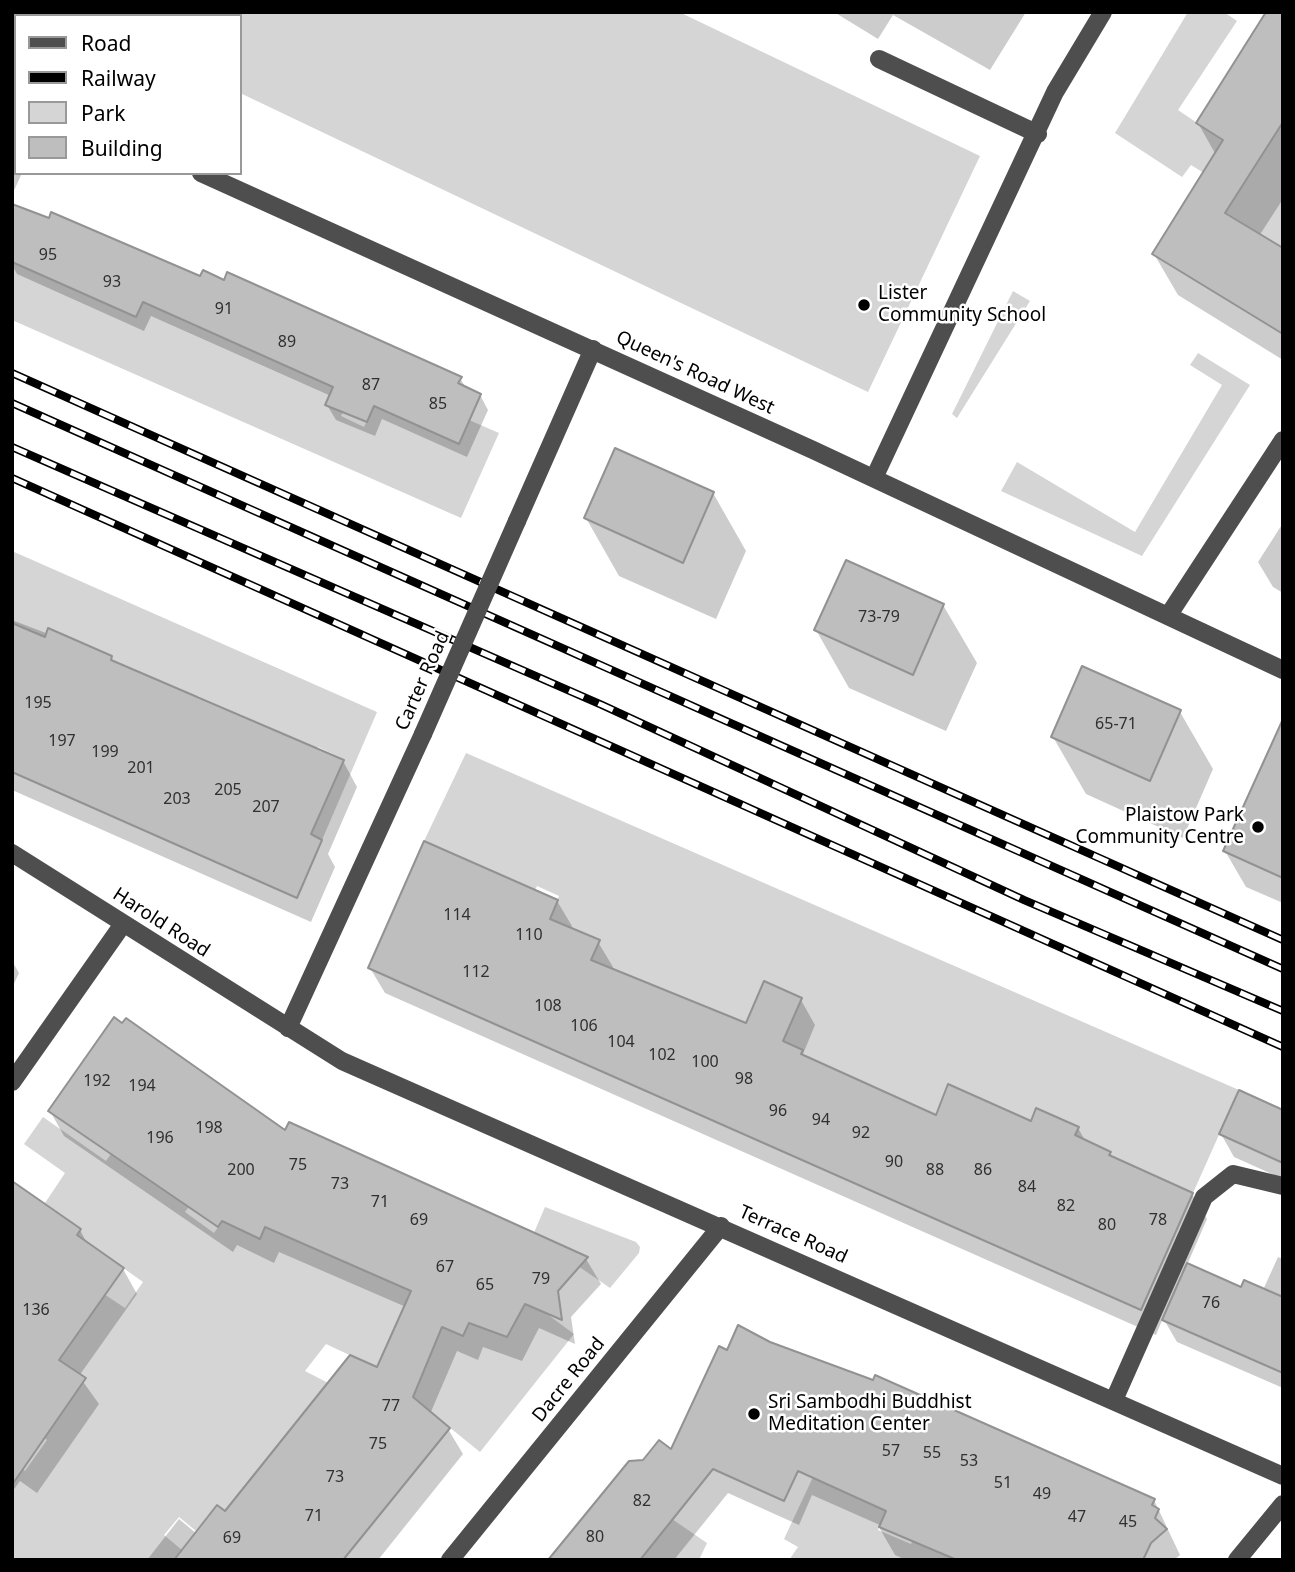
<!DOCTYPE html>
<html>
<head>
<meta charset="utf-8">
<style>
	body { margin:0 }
	#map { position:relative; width:1295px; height:1572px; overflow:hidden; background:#fff; font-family:"Noto Sans",sans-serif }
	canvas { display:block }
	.frame { position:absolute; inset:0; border:14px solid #000; pointer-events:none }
	.legend { position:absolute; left:14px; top:14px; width:228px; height:161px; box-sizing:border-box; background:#fff; border:2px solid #999; margin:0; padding:9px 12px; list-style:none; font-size:21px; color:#000 }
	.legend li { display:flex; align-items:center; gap:14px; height:35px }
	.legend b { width:35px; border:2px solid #999 }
</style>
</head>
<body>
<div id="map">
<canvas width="1295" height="1572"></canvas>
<div class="frame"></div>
<ul class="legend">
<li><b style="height:9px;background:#4e4e4e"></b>Road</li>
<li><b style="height:9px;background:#000"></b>Railway</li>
<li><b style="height:19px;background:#d5d5d5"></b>Park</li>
<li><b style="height:19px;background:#bebebe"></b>Building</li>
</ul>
</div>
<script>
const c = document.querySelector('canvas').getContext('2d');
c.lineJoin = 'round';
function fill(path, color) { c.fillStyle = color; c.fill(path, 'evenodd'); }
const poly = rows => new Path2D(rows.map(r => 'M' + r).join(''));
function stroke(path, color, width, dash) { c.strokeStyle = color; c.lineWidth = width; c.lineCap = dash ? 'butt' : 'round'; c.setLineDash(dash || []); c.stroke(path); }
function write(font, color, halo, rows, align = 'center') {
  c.font = font + ' "Noto Sans",sans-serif'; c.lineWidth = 5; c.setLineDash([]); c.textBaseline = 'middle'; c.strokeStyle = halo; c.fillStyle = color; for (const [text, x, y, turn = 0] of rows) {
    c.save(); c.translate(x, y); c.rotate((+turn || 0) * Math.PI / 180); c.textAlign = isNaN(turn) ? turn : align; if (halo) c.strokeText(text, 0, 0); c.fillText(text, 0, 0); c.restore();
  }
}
fill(poly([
	[203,12,679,12,980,156,868,392,240,93,240,16,201,16],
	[1188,12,1224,12,1237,21,1178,110,1240,152,1283,122,1283,248,1212,204,1222,184,1191,165,1182,177,1115,133],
	[12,262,136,317,154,277,181,320,310,377,352,346,325,405,343,412,341,416,364,427,374,406,458,444,469,420,499,433,461,518,12,320],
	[1013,291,1030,301,957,418,952,414],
	[1198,353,1250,385,1142,556,1001,491,1017,462,1135,532,1222,385,1190,365],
	[12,551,377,712,322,840,311,834,344,759,318,747,315,752,276,730,198,696,165,770,92,702,112,656,48,629,28,673,28,630,12,623],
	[466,753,1239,1090,1193,1193,1109,1156,1110,1151,1075,1135,1078,1127,1037,1108,1031,1121,948,1085,927,1138,920,1107,861,1081,823,1065,790,1078,803,1050,783,1041,802,998,764,982,745,1025,529,965,559,896,537,886,528,905,460,858,424,841],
	[141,1111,222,1160,185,1212,214,1233,251,1180,240,1229,259,1239,279,1195,403,1249,389,1282,411,1291,400,1316,439,1333,442,1327,471,1318,488,1330,507,1337,525,1304,547,1314,574,1334,480,1452,375,1367,326,1344,305,1371,332,1385,344,1454,297,1421,271,1453,267,1546,217,1505,196,1531,179,1517,164,1535,194,1560,12,1560,12,1462,25,1471,47,1440,39,1434,86,1378,59,1360,104,1294,125,1308,143,1282,77,1235,81,1229,45,1203,65,1173,24,1144,43,1117,106,1161],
	[545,1207,636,1242,640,1247,639,1253,610,1288,533,1235],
	[813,1477,886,1511,878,1530,911,1544,938,1484,957,1560,789,1560,798,1547,784,1539],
	[672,1519,707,1543,699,1560,640,1560]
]), '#d5d5d5');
fill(poly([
	[12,12,90,12,89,16,16,16,16,173,22,173,12,195],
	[834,12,1026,12,990,70,893,15,878,39],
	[1283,12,1283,199,1259,236,1283,250,1283,360,1178,295,1154,254,1216,155,1198,123],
	[12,253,201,279,460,378,467,390,480,395,488,410,467,457,382,419,375,436,336,420,327,405,331,396,151,316,144,331,17,274,12,265],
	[713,493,746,551,716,619,619,576,586,518],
	[1283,523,1283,593,1273,587,1258,562],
	[943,605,977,663,946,731,849,688,816,630],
	[12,620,111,658,115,663,343,761,357,787,328,854,335,867,311,922,12,790],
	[1180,712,1213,769,1183,838,1086,794,1053,737],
	[1283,756,1283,903,1246,887,1225,851],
	[557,901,572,926,570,930,598,942,613,967,612,970,747,1025,801,1000,815,1025,803,1054,805,1058,937,1117,1078,1128,1086,1142,1110,1153,1113,1158,1192,1194,1207,1219,1187,1265,1242,1289,1263,1290,1278,1257,1283,1259,1283,1388,1177,1342,1163,1318,1156,1335,385,993,370,968],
	[12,961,19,973,12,988],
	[50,1111,286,1133,586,1259,601,1284,571,1317,575,1344,539,1328,522,1361,483,1347,478,1360,457,1351,430,1414,448,1429,463,1454,378,1560,147,1560,179,1519,197,1534,225,1513,378,1370,406,1307,279,1252,274,1263,237,1245,233,1252,64,1136],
	[1283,1112,1283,1179,1234,1157,1221,1134],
	[12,1218,80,1230,88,1245,123,1269,137,1294,79,1376,99,1404,37,1493,20,1481,12,1492],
	[770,1343,1154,1500,1180,1555,1174,1560,906,1560,895,1555,880,1529,882,1526,812,1495,799,1525,728,1493,674,1560,552,1560,644,1462,672,1452,728,1352]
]), '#0003');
const building = poly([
	[1266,12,1283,12,1283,122,1225,213,1283,248,1283,334,1152,254,1223,140,1196,123,1266,12],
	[12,204,49,218,51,212,200,276,203,270,224,280,227,272,462,377,458,383,481,394,459,444,374,406,367,422,325,405,333,387,143,302,136,317,12,262,12,204],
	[615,448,714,492,683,563,584,518,615,448],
	[846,560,944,604,913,675,814,630,846,560],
	[12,623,45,637,48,628,112,656,111,660,344,760,311,834,322,840,297,898,12,772,12,623],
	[1082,666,1181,710,1150,781,1051,737,1082,666],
	[1283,719,1283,878,1223,851,1283,719],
	[424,841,558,900,550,919,600,940,591,960,746,1023,764,981,802,998,783,1041,803,1050,801,1054,936,1115,948,1084,1031,1121,1036,1108,1079,1127,1075,1135,1111,1152,1109,1155,1193,1193,1141,1310,368,968,424,841],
	[114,1017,122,1023,126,1018,285,1130,289,1122,588,1257,558,1291,562,1320,525,1304,507,1337,469,1323,463,1336,442,1327,413,1397,450,1428,343,1560,174,1560,217,1505,225,1511,350,1355,377,1367,411,1291,265,1227,260,1239,222,1221,218,1227,48,1111,114,1017],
	[1239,1090,1283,1110,1283,1163,1219,1134,1239,1090],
	[12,1181,81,1229,77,1235,124,1268,59,1360,86,1378,12,1485,12,1181],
	[1187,1263,1241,1287,1244,1280,1283,1297,1283,1373,1162,1320,1187,1263],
	[738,1325,770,1342,873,1380,875,1375,1155,1499,1152,1505,1159,1509,1155,1518,1167,1529,1151,1543,1143,1560,957,1560,879,1527,886,1511,798,1471,784,1501,713,1469,640,1560,548,1560,629,1461,643,1460,659,1440,671,1449,719,1346,727,1350,738,1325]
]);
fill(building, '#bebebe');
stroke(building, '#929292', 2);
stroke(poly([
	[118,16,120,12],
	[879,59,1038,134],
	[201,173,813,450,1283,670],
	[874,478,1055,92,1103,12],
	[517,521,593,349],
	[1168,616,1283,440],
	[12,853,342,1061,1283,1476],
	[288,1028,423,734],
	[12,1082,123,924],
	[1114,1400,1204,1197,1233,1174,1283,1186],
	[450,1560,721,1226],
	[1237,1560,1283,1504]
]), '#4e4e4e', 18);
const rail = poly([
	[12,373,1283,940],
	[12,403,1283,969],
	[12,447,602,705,1024,900,1283,1011],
	[12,478,1283,1047]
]);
stroke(rail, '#000', 8);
stroke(rail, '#fff', 5, [16]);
stroke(poly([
	[423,734,517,521]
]), '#4e4e4e', 18);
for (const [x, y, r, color] of [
	[864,305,7,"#000"],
	[1258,827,7,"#000"],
	[754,1414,7,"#000"]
]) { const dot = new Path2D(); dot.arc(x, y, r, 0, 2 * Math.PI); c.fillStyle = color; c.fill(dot); stroke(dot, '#fff', 2.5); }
write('16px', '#303030', null, [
	["95",48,255],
	["93",112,282],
	["91",224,309],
	["89",287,342],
	["87",371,385],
	["85",438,404],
	["73-79",879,617],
	["195",38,703],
	["65-71",1116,724],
	["197",62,741],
	["199",105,752],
	["201",141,768],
	["205",228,790],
	["203",177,799],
	["207",266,807],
	["114",457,915],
	["110",529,935],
	["112",476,972],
	["108",548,1006],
	["106",584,1026],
	["104",621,1042],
	["102",662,1055],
	["100",705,1062],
	["98",744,1079],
	["192",97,1081],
	["194",142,1086],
	["96",778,1111],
	["94",821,1120],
	["198",209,1128],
	["92",861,1133],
	["196",160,1138],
	["90",894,1162],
	["75",298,1165],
	["200",241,1170],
	["88",935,1170],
	["86",983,1170],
	["73",340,1184],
	["84",1027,1187],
	["71",380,1202],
	["82",1066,1206],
	["69",419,1220],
	["78",1158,1220],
	["80",1107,1225],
	["67",445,1267],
	["79",541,1279],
	["65",485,1285],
	["76",1211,1303],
	["136",36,1310],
	["77",391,1406],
	["75",378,1444],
	["57",891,1451],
	["55",932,1453],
	["53",969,1461],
	["73",335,1477],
	["51",1003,1483],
	["49",1042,1494],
	["82",642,1501],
	["71",314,1516],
	["47",1077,1517],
	["45",1128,1522],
	["80",595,1537],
	["69",232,1538]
]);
write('19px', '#000', '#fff', [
	["Lister",878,294],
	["Community School",878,316],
	["Plaistow Park",1244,816,"right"],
	["Community Centre",1244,838,"right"],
	["Sri Sambodhi Buddhist",768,1403],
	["Meditation Center",768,1425]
], 'left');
write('19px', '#000', '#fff', [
	["Queen's Road West",695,373,25],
	["Carter Road",423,681,-66],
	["Harold Road",161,923,33],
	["Terrace Road",793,1235,24],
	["Dacre Road",569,1380,-51]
]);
</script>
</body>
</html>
